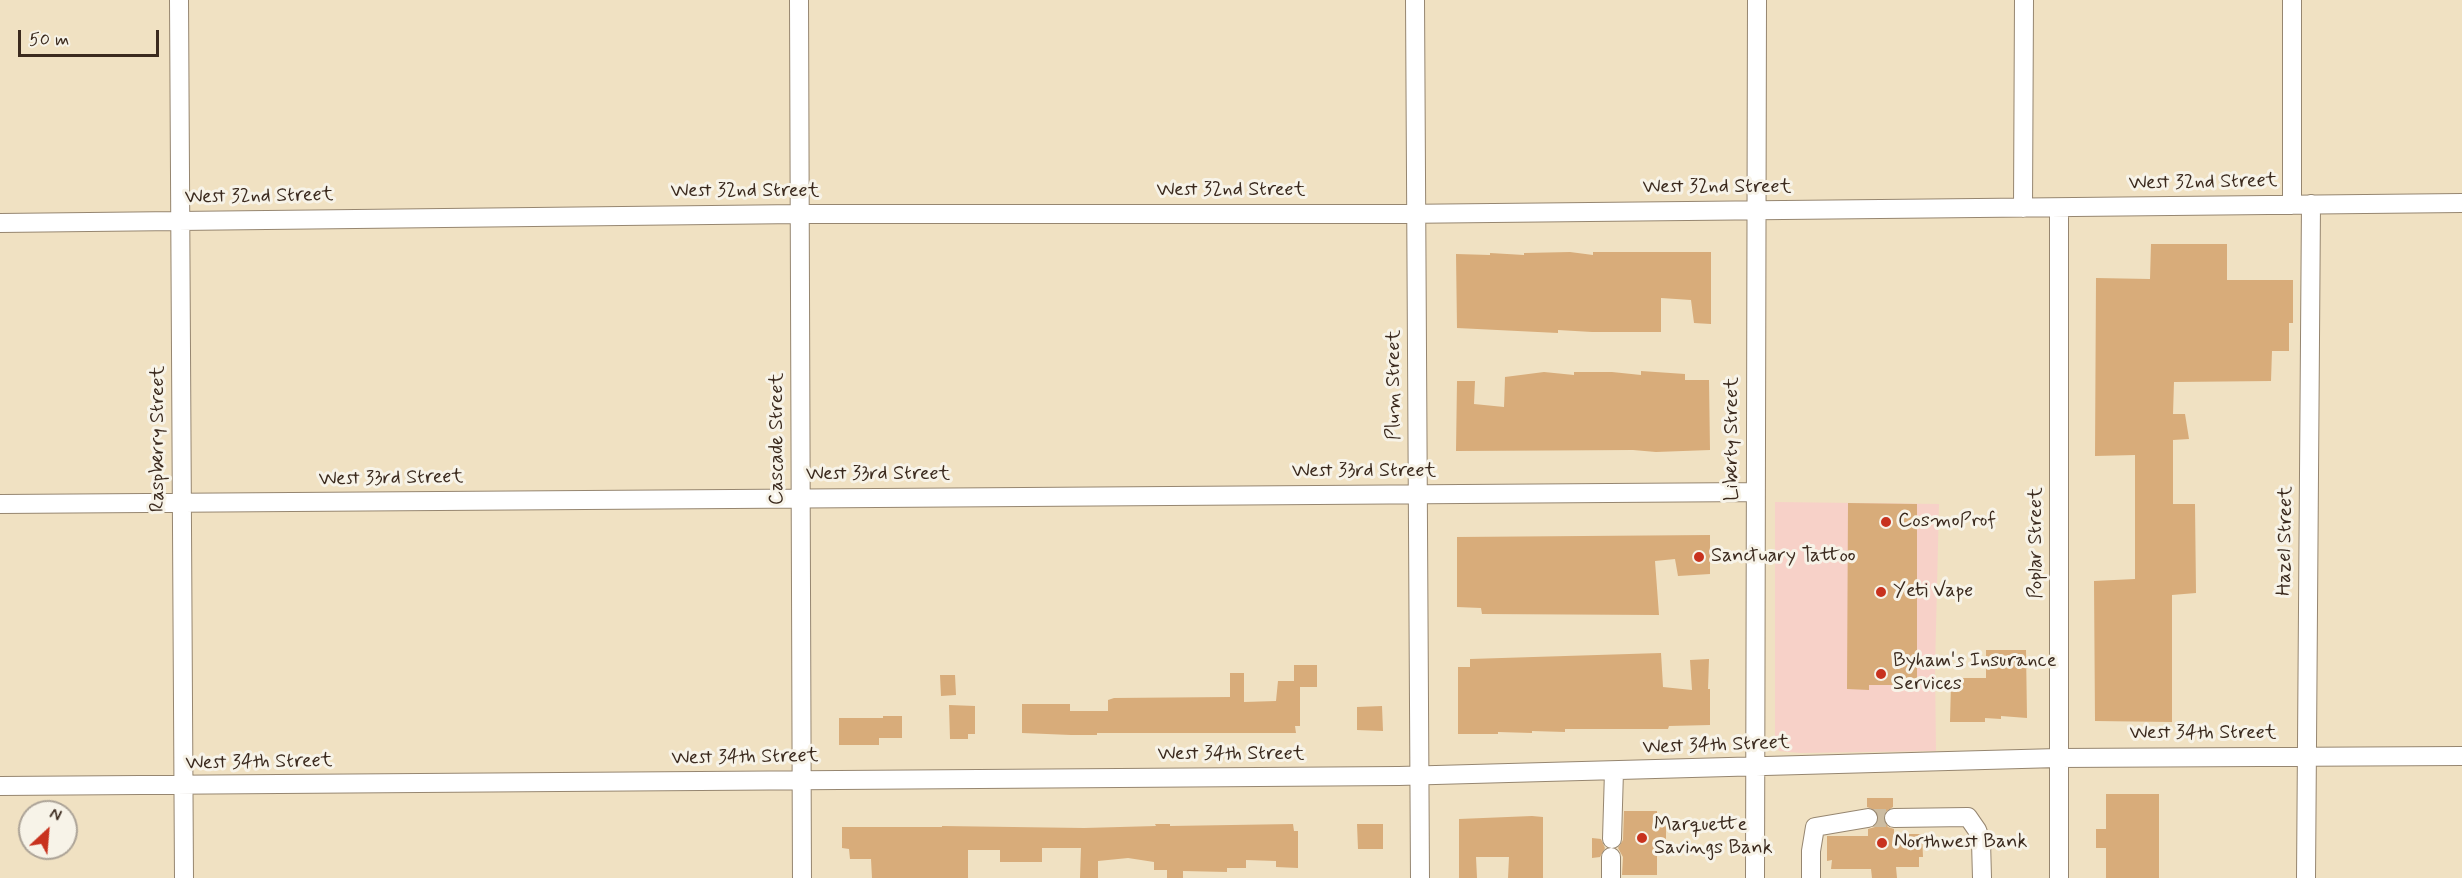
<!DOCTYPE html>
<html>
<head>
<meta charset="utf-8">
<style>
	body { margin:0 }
	#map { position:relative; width:2462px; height:878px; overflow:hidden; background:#f0e1c2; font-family:Mynerve,sans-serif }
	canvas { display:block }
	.north { position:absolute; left:18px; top:800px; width:60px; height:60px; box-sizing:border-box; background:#f7f3e8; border:2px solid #aca397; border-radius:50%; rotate:26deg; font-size:16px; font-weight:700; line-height:24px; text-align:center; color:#3b2a1e }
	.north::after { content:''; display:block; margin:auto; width:21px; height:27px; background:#c8321e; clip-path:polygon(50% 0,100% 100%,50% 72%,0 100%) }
	.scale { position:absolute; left:18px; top:30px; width:141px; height:27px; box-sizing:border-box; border:3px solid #3b2a1e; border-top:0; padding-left:8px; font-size:18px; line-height:21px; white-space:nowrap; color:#3b2a1e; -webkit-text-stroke:4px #f7f3e8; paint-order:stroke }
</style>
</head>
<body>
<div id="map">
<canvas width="2462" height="878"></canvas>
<div class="north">N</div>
<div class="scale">50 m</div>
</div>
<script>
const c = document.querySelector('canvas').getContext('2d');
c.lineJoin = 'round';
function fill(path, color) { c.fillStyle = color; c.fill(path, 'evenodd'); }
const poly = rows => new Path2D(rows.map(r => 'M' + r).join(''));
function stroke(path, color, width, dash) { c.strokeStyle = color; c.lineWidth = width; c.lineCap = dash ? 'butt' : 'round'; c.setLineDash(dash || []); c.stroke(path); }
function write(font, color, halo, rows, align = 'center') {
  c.font = font + ' Mynerve,sans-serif'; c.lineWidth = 6; c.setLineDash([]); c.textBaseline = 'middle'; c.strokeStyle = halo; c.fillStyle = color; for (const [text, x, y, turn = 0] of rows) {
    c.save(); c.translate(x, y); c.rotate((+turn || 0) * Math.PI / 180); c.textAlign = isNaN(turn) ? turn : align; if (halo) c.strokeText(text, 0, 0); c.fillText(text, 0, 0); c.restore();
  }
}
fill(poly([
	[1775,502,1939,504,1935,668,1936,751,1800,753,1779,751,1775,745]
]), '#f7d1c8');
fill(poly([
	[2151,244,2227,244,2227,280,2293,280,2293,323,2289,323,2289,351,2272,351,2271,381,2174,382,2173,414,2185,414,2189,439,2173,440,2173,504,2195,504,2196,593,2172,595,2172,722,2095,721,2094,581,2135,579,2135,455,2095,456,2096,278,2150,279],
	[1570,252,1593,255,1593,252,1711,252,1711,324,1694,323,1691,300,1661,298,1661,332,1592,332,1558,330,1558,333,1457,328,1456,254,1490,255,1490,253,1524,255,1524,253],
	[1641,371,1685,374,1685,380,1709,380,1710,450,1656,452,1633,450,1456,451,1457,381,1475,381,1474,404,1504,407,1505,377,1544,372,1574,375,1574,372,1612,372,1641,375],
	[1848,503,1917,504,1917,685,1869,685,1869,690,1847,689],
	[1710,535,1710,574,1678,576,1675,559,1655,561,1659,615,1482,614,1481,608,1457,607,1457,537],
	[1986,650,2026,650,2027,718,2001,716,2001,719,1985,718,1985,722,1950,722,1951,684,1962,684,1962,678,1986,678],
	[1661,653,1663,687,1692,690,1690,660,1709,659,1708,689,1710,689,1710,725,1669,726,1668,729,1565,729,1565,732,1532,731,1532,733,1498,732,1498,734,1458,734,1458,667,1470,667,1470,659],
	[1294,665,1317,665,1317,687,1300,687,1300,726,1295,726,1296,733,1097,733,1097,735,1071,735,1022,733,1022,704,1070,704,1070,711,1108,711,1108,700,1114,698,1230,697,1230,673,1244,673,1244,702,1276,701,1278,681,1294,681],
	[940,675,955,675,956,695,941,696],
	[949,705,975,706,975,734,968,734,968,739,950,739],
	[1382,706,1383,731,1357,730,1357,707],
	[883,716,902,716,902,738,879,738,879,745,839,745,839,718,883,718],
	[2106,794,2159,794,2159,878,2106,878,2106,848,2096,848,2096,829,2106,829],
	[1867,798,1893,798,1893,807,1885,812,1883,819,1888,827,1894,829,1894,834,1922,834,1923,857,1919,857,1919,867,1896,867,1897,878,1872,878,1871,869,1831,869,1832,860,1827,861,1827,836,1868,836,1868,829,1875,827,1878,822,1877,811,1867,807],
	[1624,811,1657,811,1657,820,1666,820,1666,855,1657,855,1657,875,1622,875,1623,857,1618,848,1623,840],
	[1532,816,1543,817,1543,878,1508,878,1509,857,1476,857,1477,878,1459,878,1459,819],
	[1155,824,1170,824,1170,826,1293,824,1294,831,1298,831,1298,868,1276,867,1276,861,1246,860,1246,868,1227,868,1227,872,1183,871,1183,878,1167,878,1167,870,1154,870,1154,862,1128,858,1098,861,1098,878,1080,878,1081,848,1042,848,1042,862,1000,862,1000,850,968,850,968,878,872,878,871,859,850,859,849,849,842,848,842,827,942,827,942,826,1084,828,1156,826],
	[1357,824,1383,824,1383,849,1358,849],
	[1592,838,1601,839,1605,848,1600,857,1592,858]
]), '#d8ac7a');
stroke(poly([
	[1868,818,1894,818]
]), '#ccbca1', 18, [18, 9]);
const minor = poly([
	[179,0,184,878],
	[799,0,802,878],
	[1415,0,1420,878],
	[2292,205,2292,0],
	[2023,208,2024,0],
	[0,223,800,214,1396,214,2462,203],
	[0,504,1755,492],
	[0,786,1399,776,2058,758,2462,756],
	[1894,818,1968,817,1977,830,1981,841,1982,878],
	[1612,839,1614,771],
	[1611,878,1611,857],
	[1755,878,1757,0],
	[1811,878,1811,851,1815,827,1868,818],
	[2059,878,2059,208],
	[2306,878,2311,204]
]);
stroke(minor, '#968670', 20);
stroke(minor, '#fff', 18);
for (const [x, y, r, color] of [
	[1886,522,6,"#c8321e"],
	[1699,557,6,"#c8321e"],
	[1881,592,6,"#c8321e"],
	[1881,674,6,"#c8321e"],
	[1642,838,6,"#c8321e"],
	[1882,843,6,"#c8321e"]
]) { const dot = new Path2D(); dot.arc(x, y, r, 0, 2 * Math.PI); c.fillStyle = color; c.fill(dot); stroke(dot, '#f7f3e8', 2); }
write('20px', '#3b2a1e', '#f7f3e8', [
	["West 32nd Street",2203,183,-1],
	["West 32nd Street",1717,188],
	["West 32nd Street",1231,191],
	["West 32nd Street",745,192],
	["West 32nd Street",259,197,-1],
	["Plum Street",1395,385,-90],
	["Raspberry Street",159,439,-90],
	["Cascade Street",778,439,-90],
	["Liberty Street",1733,439,-90],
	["West 33rd Street",1364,472],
	["West 33rd Street",878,475],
	["West 33rd Street",391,479,-1],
	["Hazel Street",2286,541,-89],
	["Poplar Street",2037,543,-90],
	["West 34th Street",2203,734],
	["West 34th Street",1716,746,-2],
	["West 34th Street",1231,755],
	["West 34th Street",745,758,-1],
	["West 34th Street",259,763,-1]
]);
write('20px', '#3b2a1e', '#f7f3e8', [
	["CosmoProf",1898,522],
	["Sanctuary Tattoo",1711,557],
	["Yeti Vape",1893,592],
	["Byham's Insurance",1893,662],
	["Services",1893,685],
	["Marquette",1654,826],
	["Savings Bank",1654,849],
	["Northwest Bank",1894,843]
], 'left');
</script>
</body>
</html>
